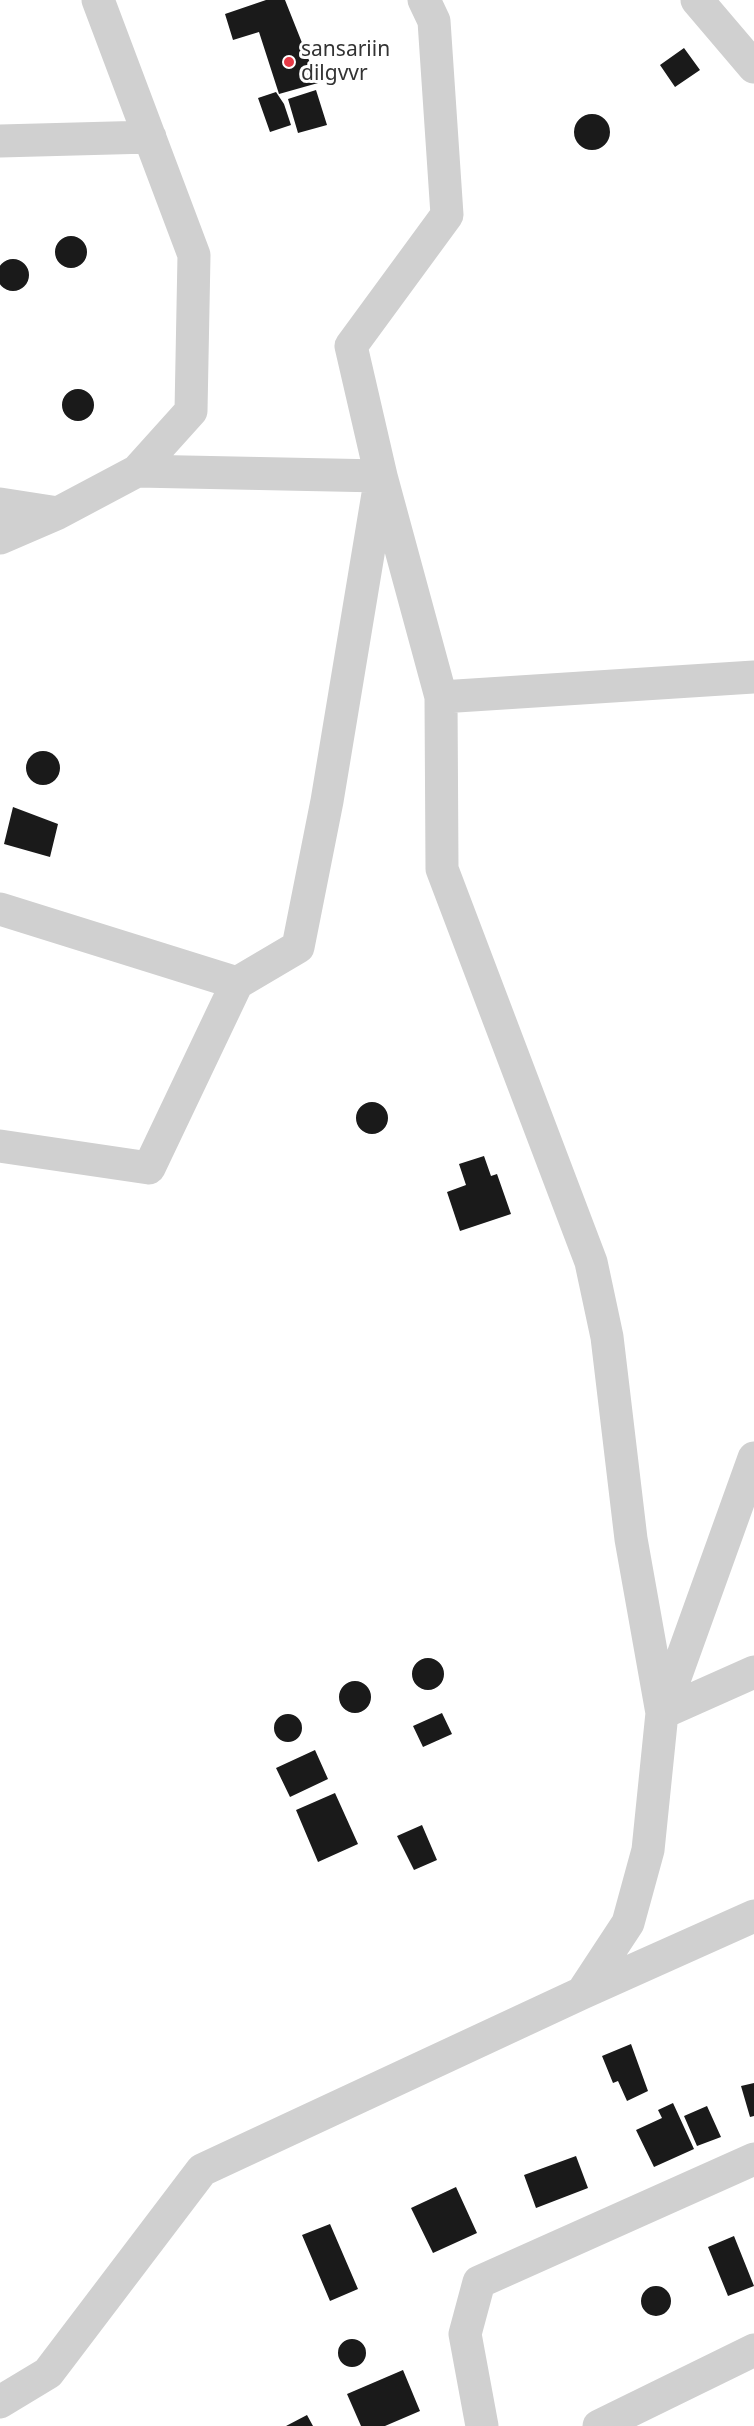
<!DOCTYPE html>
<html>
<head>
<meta charset="utf-8">
<style>
	body { margin:0 }
	canvas { display:block; background:#fff }
</style>
</head>
<body>
<canvas width="754" height="2426"></canvas>
<script>
const c = document.querySelector('canvas').getContext('2d');
c.lineJoin = 'round';
function fill(path, color) { c.fillStyle = color; c.fill(path, 'evenodd'); }
const poly = rows => new Path2D(rows.map(r => 'M' + r).join(''));
function stroke(path, color, width, dash) { c.strokeStyle = color; c.lineWidth = width; c.lineCap = dash ? 'butt' : 'round'; c.setLineDash(dash || []); c.stroke(path); }
function write(font, color, halo, rows, align = 'center') {
  c.font = font + ' "Noto Sans",sans-serif'; c.lineWidth = 6; c.setLineDash([]); c.textBaseline = 'middle'; c.strokeStyle = halo; c.fillStyle = color; for (const [text, x, y, turn = 0] of rows) {
    c.save(); c.translate(x, y); c.rotate((+turn || 0) * Math.PI / 180); c.textAlign = isNaN(turn) ? turn : align; if (halo) c.strokeText(text, 0, 0); c.fillText(text, 0, 0); c.restore();
  }
}
fill(poly([
	[266,0,285,0,318,83,279,94,259,32,233,40,225,14],
	[684,48,700,70,675,87,660,65],
	[316,90,327,125,298,133,288,99],
	[276,92,284,104,291,125,270,132,258,98],
	'574 132a18 18 0 1 1 36 0a18 18 0 1 1-36 0Z',
	'55 252a16 16 0 1 1 32 0a16 16 0 1 1-32 0Z',
	'-3 275a16 16 0 1 1 32 0a16 16 0 1 1-32 0Z',
	'62 405a16 16 0 1 1 32 0a16 16 0 1 1-32 0Z',
	'26 768a17 17 0 1 1 34 0a17 17 0 1 1-34 0Z',
	[13,807,58,824,50,857,4,844],
	'356 1118a16 16 0 1 1 32 0a16 16 0 1 1-32 0Z',
	[484,1156,491,1176,497,1174,511,1214,460,1231,447,1192,466,1185,459,1164],
	'412 1674a16 16 0 1 1 32 0a16 16 0 1 1-32 0Z',
	'339 1697a16 16 0 1 1 32 0a16 16 0 1 1-32 0Z',
	[442,1713,452,1734,423,1747,413,1726],
	'274 1728a14 14 0 1 1 28 0a14 14 0 1 1-28 0Z',
	[315,1750,328,1779,290,1797,276,1768],
	[335,1793,358,1844,318,1862,296,1810],
	[422,1825,437,1860,414,1870,397,1836],
	[631,2044,648,2091,627,2101,618,2081,613,2083,602,2056],
	[754,2083,754,2116,750,2117,741,2086],
	[673,2103,694,2149,654,2167,636,2130,662,2118,658,2110],
	[707,2106,721,2137,697,2146,684,2116],
	[576,2156,588,2188,536,2208,524,2175],
	[456,2187,477,2233,433,2253,411,2208],
	[330,2224,358,2289,330,2301,302,2235],
	[734,2236,754,2286,728,2296,708,2247],
	'641 2301a15 15 0 1 1 30 0a15 15 0 1 1-30 0Z',
	'338 2353a14 14 0 1 1 28 0a14 14 0 1 1-28 0Z',
	[403,2370,420,2411,385,2426,361,2426,347,2394],
	[307,2415,313,2426,286,2426]
]), '#1a1a1a');
stroke(poly([
	[98,0,194,255,191,411,137,471],
	[697,0,754,67],
	[0,141,150,137],
	[0,504,58,513],
	[0,538,58,513,137,471,381,476,441,697,442,869,591,1262,607,1337,631,1539,662,1713,648,1850,628,1923,582,1993],
	[441,697,754,677],
	[0,909,237,983],
	[0,1146,149,1168,237,983,298,947,327,801,381,476,351,346,447,215,434,21,424,0],
	[663,1711,754,1458],
	[662,1713,754,1672],
	[0,2402,48,2373,202,2170,582,1993,754,1916],
	[482,2426,465,2334,479,2282,754,2159],
	[599,2426,754,2350]
]), '#d0d0d0', 33);
for (const [x, y, r, color] of [
	[289,62,6,"#e63946"]
]) { const dot = new Path2D(); dot.arc(x, y, r, 0, 2 * Math.PI); c.fillStyle = color; c.fill(dot); stroke(dot, '#fff', 2); }
write('21px', '#333', '#fff', [
	["sansariin",301,50],
	["dilgvvr",301,74]
], 'left');
</script>
</body>
</html>
